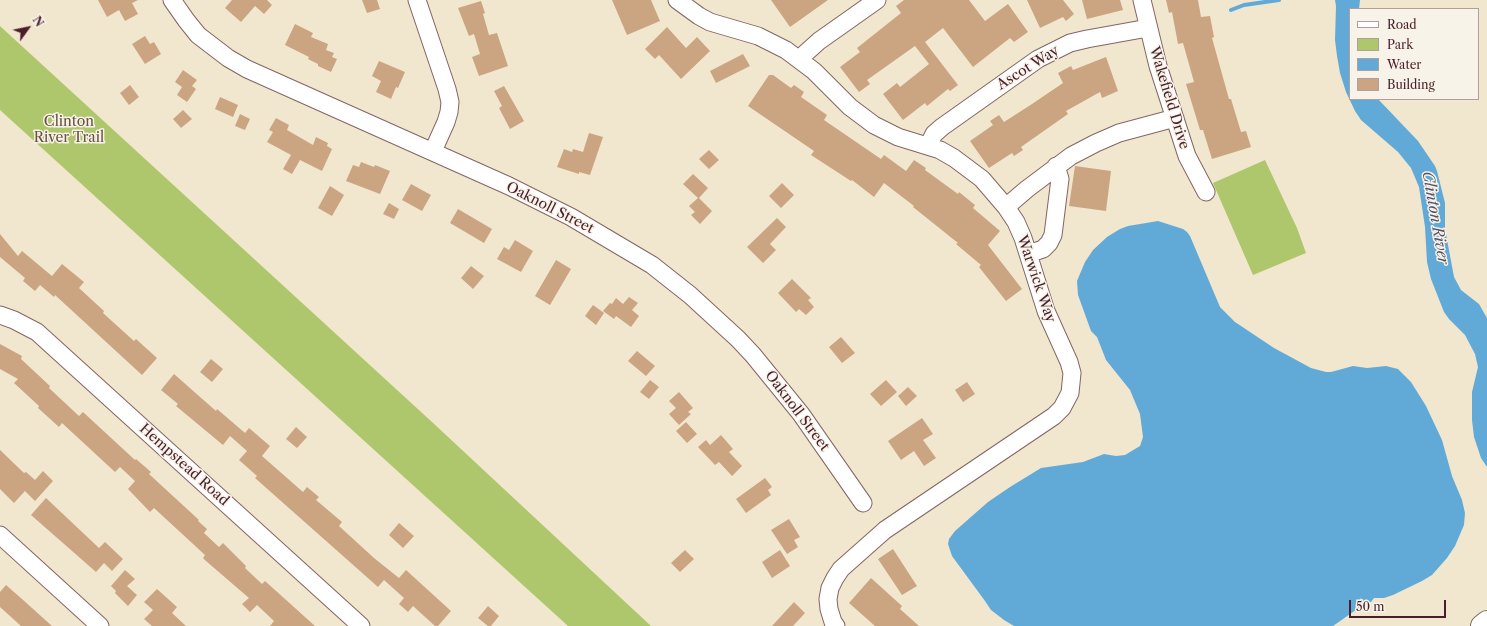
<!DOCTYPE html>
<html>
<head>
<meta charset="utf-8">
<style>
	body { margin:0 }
	#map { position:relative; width:1487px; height:626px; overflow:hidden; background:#f1e7ce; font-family:"Libre Caslon Text",serif }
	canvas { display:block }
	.legend { position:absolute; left:1349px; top:8px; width:130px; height:92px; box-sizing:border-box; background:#f7f3e8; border:1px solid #b29e9c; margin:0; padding:5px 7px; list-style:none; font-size:12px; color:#4a1f2b }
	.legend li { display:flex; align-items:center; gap:8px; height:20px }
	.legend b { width:20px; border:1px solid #b29e9c }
	.north { position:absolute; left:8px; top:8px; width:40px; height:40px; -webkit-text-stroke:3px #f7f3e8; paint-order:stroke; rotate:57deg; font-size:11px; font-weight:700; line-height:16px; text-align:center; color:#4a1f2b }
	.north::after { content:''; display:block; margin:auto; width:14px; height:18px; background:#4a1f2b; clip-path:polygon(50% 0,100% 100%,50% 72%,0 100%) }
	.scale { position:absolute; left:1349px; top:600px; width:97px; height:18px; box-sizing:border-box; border:2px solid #4a1f2b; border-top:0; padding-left:5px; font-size:12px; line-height:14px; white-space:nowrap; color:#4a1f2b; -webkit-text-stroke:3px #f7f3e8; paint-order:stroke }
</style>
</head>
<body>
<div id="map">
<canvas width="1487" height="626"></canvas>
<ul class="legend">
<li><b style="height:5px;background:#fff"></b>Road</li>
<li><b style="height:11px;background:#afc76c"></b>Park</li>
<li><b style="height:11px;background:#61aad8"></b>Water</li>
<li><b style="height:11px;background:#cba581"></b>Building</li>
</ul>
<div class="north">N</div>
<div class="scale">50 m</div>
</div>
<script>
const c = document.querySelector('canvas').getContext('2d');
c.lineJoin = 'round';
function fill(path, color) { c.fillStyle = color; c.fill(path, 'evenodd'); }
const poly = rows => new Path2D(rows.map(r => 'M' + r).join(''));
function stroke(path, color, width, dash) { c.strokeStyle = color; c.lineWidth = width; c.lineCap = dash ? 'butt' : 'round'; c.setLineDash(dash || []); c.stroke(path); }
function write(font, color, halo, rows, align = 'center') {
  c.font = font + ' "Libre Caslon Text",serif'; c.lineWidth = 3; c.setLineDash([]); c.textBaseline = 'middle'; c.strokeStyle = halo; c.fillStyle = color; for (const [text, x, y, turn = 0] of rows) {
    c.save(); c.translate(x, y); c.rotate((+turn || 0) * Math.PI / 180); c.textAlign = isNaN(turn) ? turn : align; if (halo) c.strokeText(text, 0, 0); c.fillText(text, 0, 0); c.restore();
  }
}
fill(poly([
	[0,26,432,422,651,626,568,626,0,110],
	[1265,160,1297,228,1306,253,1253,275,1213,183]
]), '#afc76c');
fill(poly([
	[1335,0,1360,0,1359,9,1350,9,1350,99,1378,99,1418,141,1435,166,1437,171,1445,203,1445,229,1454,277,1461,290,1479,304,1487,318,1487,467,1481,458,1474,437,1472,420,1472,392,1478,367,1475,354,1465,335,1449,319,1444,312,1431,279,1427,262,1425,227,1419,187,1411,168,1398,152,1361,120,1355,111,1346,92,1340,73,1337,56,1335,40,1336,6],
	[1158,221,1183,229,1187,232,1190,236,1220,307,1235,322,1274,348,1311,368,1326,372,1331,372,1353,366,1367,368,1386,366,1398,369,1411,382,1426,406,1442,440,1452,476,1462,500,1465,513,1464,525,1455,546,1447,558,1432,575,1422,581,1393,595,1384,598,1374,598,1371,602,1363,605,1333,626,1014,626,1004,620,991,610,985,601,952,556,948,544,949,539,955,531,988,502,1010,487,1041,468,1083,462,1104,454,1116,456,1125,455,1140,446,1143,437,1140,414,1130,390,1106,360,1097,337,1091,331,1078,295,1077,281,1085,262,1093,250,1107,237,1120,229,1128,226]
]), '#61aad8');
stroke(poly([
	[1231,10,1244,5,1279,0]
]), '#61aad8', 4);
fill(poly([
	[98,0,138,0,132,3,138,14,125,21,119,10,107,17],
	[232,0,267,0,272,5,264,14,255,6,241,22,225,8],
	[362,0,377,0,380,9,367,13],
	[612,0,651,0,660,21,627,35],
	[771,0,828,0,790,27],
	[904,0,969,0,985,21,1008,4,1028,32,1014,42,1010,38,973,67,943,28,925,42,958,85,950,91,948,89,927,106,925,103,903,120,883,94,897,83,900,87,929,64,915,46,867,80,870,84,859,92,840,67,860,52,857,48,901,13,896,6],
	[1027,0,1063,0,1074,14,1066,21,1063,17,1040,28],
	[1082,0,1120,0,1123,10,1087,19],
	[1166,0,1198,0,1201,17,1210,16,1214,37,1212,38,1229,99,1231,99,1241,132,1246,131,1251,147,1212,159,1203,130,1200,130,1186,84,1194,82,1183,43,1178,44,1172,12,1169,13],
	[481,1,485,13,483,14,489,35,497,33,508,66,479,76,472,57,480,54,474,34,469,36,458,8],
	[295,24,313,33,311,37,328,44,326,50,334,53,332,57,337,59,331,72,318,66,318,64,308,59,309,57,285,45],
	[667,27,686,48,697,37,710,51,681,79,659,55,655,59,645,49],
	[145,36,150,44,154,42,161,54,145,64,132,44],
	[743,54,750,66,716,83,710,71],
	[1106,57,1118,91,1102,98,1100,92,1066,111,1068,114,1021,147,1023,150,1014,156,1012,153,989,168,970,141,993,125,990,121,999,115,1004,122,1032,104,1063,83,1058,73,1071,66,1073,70],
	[379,61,405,72,398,88,396,87,391,99,376,92,381,81,372,76],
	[183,70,197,80,192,86,196,89,187,102,177,95,182,87,175,82],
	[769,75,773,75,791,88,794,85,804,92,801,97,827,115,824,120,881,159,884,155,906,171,914,160,926,168,925,170,958,194,959,192,975,205,973,208,1000,231,988,245,1022,289,1006,301,979,267,981,265,956,244,958,243,913,207,914,206,884,183,874,197,852,180,851,181,811,155,814,151,748,106],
	[130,85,139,97,129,105,120,93],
	[504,86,524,121,510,129,499,108,502,106,494,91],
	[220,97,238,105,233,117,215,109],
	[183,110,192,119,181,128,173,119],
	[240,114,250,119,245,130,235,126],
	[276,118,289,125,287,130,313,145,316,137,328,143,327,146,332,149,322,171,300,160,292,174,283,169,291,155,267,142,273,132,269,130],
	[589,133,603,137,590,175,579,172,579,174,557,167,564,149,572,152,573,149,583,152],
	[709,150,719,160,709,169,699,159],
	[361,162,374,167,375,165,390,171,380,194,346,181,353,165,359,167],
	[1075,166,1111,171,1106,211,1069,206],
	[693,174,708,188,699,198,712,211,700,224,691,215,695,212,689,206,698,198,683,184],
	[782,183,794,195,781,208,769,196],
	[411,184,431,195,422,211,402,200],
	[330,186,344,195,332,216,318,208],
	[389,203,399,209,394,219,383,214],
	[458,209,492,229,484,243,450,223],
	[777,218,786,227,770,244,776,250,763,263,747,247],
	[0,234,18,256,22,251,52,276,62,264,84,282,79,288,104,311,103,313,134,341,136,339,157,358,142,375,55,295,54,297,40,285,35,291,23,281,25,278,0,257],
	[515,240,533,251,521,272,497,259,504,247,509,250],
	[556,260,571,269,550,305,535,296],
	[471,266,484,276,473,289,461,278],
	[792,279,811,298,808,300,814,307,806,315,799,309,796,312,778,293],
	[629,297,638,303,632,310,639,316,631,327,616,316,614,319,603,311,610,303,612,304,616,298,623,304],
	[593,305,604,313,596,325,585,316],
	[841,337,855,353,842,363,829,347],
	[0,344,22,356,21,359,50,386,49,388,79,416,83,412,135,460,136,459,151,472,149,474,199,520,198,521,207,529,204,533,219,547,223,543,246,566,245,568,262,584,265,581,315,626,270,626,274,621,257,605,250,612,242,604,249,598,206,561,203,558,205,555,154,508,150,512,128,489,135,481,120,467,115,472,62,423,59,427,38,408,39,406,14,383,18,379,0,369],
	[637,351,655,366,646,376,628,361],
	[211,359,223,369,212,382,200,372],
	[174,374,216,411,217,409,245,433,249,428,270,446,262,456,303,492,307,487,319,497,316,500,342,522,339,526,374,558,399,578,406,570,451,611,438,626,435,626,413,606,408,612,399,604,404,598,384,580,378,587,255,478,257,476,239,460,247,451,230,436,223,445,176,406,178,404,161,390],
	[650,380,659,387,649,399,640,392],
	[886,380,897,392,881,406,870,394],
	[967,382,975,394,963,402,955,390],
	[908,387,917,396,906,406,898,396],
	[679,392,693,408,688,412,691,414,679,425,669,414,676,408,669,401],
	[922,418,933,434,923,440,936,458,924,466,914,451,901,460,888,441],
	[686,422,697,434,687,443,676,431],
	[296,427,307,437,297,448,286,439],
	[721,435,733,449,729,452,742,466,732,476,719,462,715,465,698,447,706,440,710,445],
	[0,450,24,473,26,472,35,480,43,471,53,481,35,501,25,491,14,503,0,489],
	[765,478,772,487,768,490,771,495,746,513,736,499],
	[46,498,99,548,105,542,123,559,112,571,104,563,96,572,31,515],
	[789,519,800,537,794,540,798,547,787,554,771,530],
	[399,523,414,536,403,548,389,535],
	[893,549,917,586,902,595,878,559],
	[685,550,694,559,680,572,671,563],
	[780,550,790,566,772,578,762,562],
	[125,570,135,579,127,586,137,595,128,606,115,593,116,591,111,586],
	[871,578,902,606,900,609,919,626,875,626,849,603],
	[6,585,22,599,52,626,21,626,0,607,0,592],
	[157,589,177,607,172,613,186,626,152,626,144,619,153,610,144,602],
	[794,602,805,613,793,626,772,626],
	[488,606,499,616,491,626,488,626,478,618]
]), '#cba581');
const minor = poly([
	[172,0,186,20,198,35,228,58,247,69,509,186,571,217,652,265,690,295,738,339,753,355,801,414,863,503],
	[417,0,447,89,450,102,449,112,446,122,433,151],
	[677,0,699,16,710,22,758,36,786,50,814,71,850,107,874,125,898,137,940,150,954,158,982,179,1006,207,1016,222,1023,238,1046,311,1069,362,1072,373,1070,393,1062,408,1054,416,885,530,841,569,835,578,830,588,828,599,829,609,833,622,836,626],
	[1142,0,1158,66,1187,156,1206,192],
	[799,59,819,41,877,0],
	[928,146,934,134,942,127,1038,59,1070,43,1087,39,1148,28],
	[1006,207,1027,189,1071,156,1096,143,1119,133,1175,118],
	[1028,254,1043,249,1049,243,1053,235,1060,179,1056,166],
	[0,315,14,320,37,332,361,626],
	[0,535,100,626]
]);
const highway = poly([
	[1482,626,1487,622]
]);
stroke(minor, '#846564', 19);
stroke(highway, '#846564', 24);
stroke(minor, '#fff', 17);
stroke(highway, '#fff', 22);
write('14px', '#4a1f2b', '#f7f3e8', [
	["Ascot Way",1028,68,-32],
	["Wakefield Drive",1169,98,73],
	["Oaknoll Street",550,208,27],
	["Warwick Way",1036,279,71],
	["Oaknoll Street",797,411,53],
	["Hempstead Road",184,465,42]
]);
write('14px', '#68513e', '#f7f3e8', [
	["Clinton",69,122],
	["River Trail",69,138]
]);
write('italic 15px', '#525068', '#f7f3e8', [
	["Clinton River",1435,218,80]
]);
</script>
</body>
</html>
